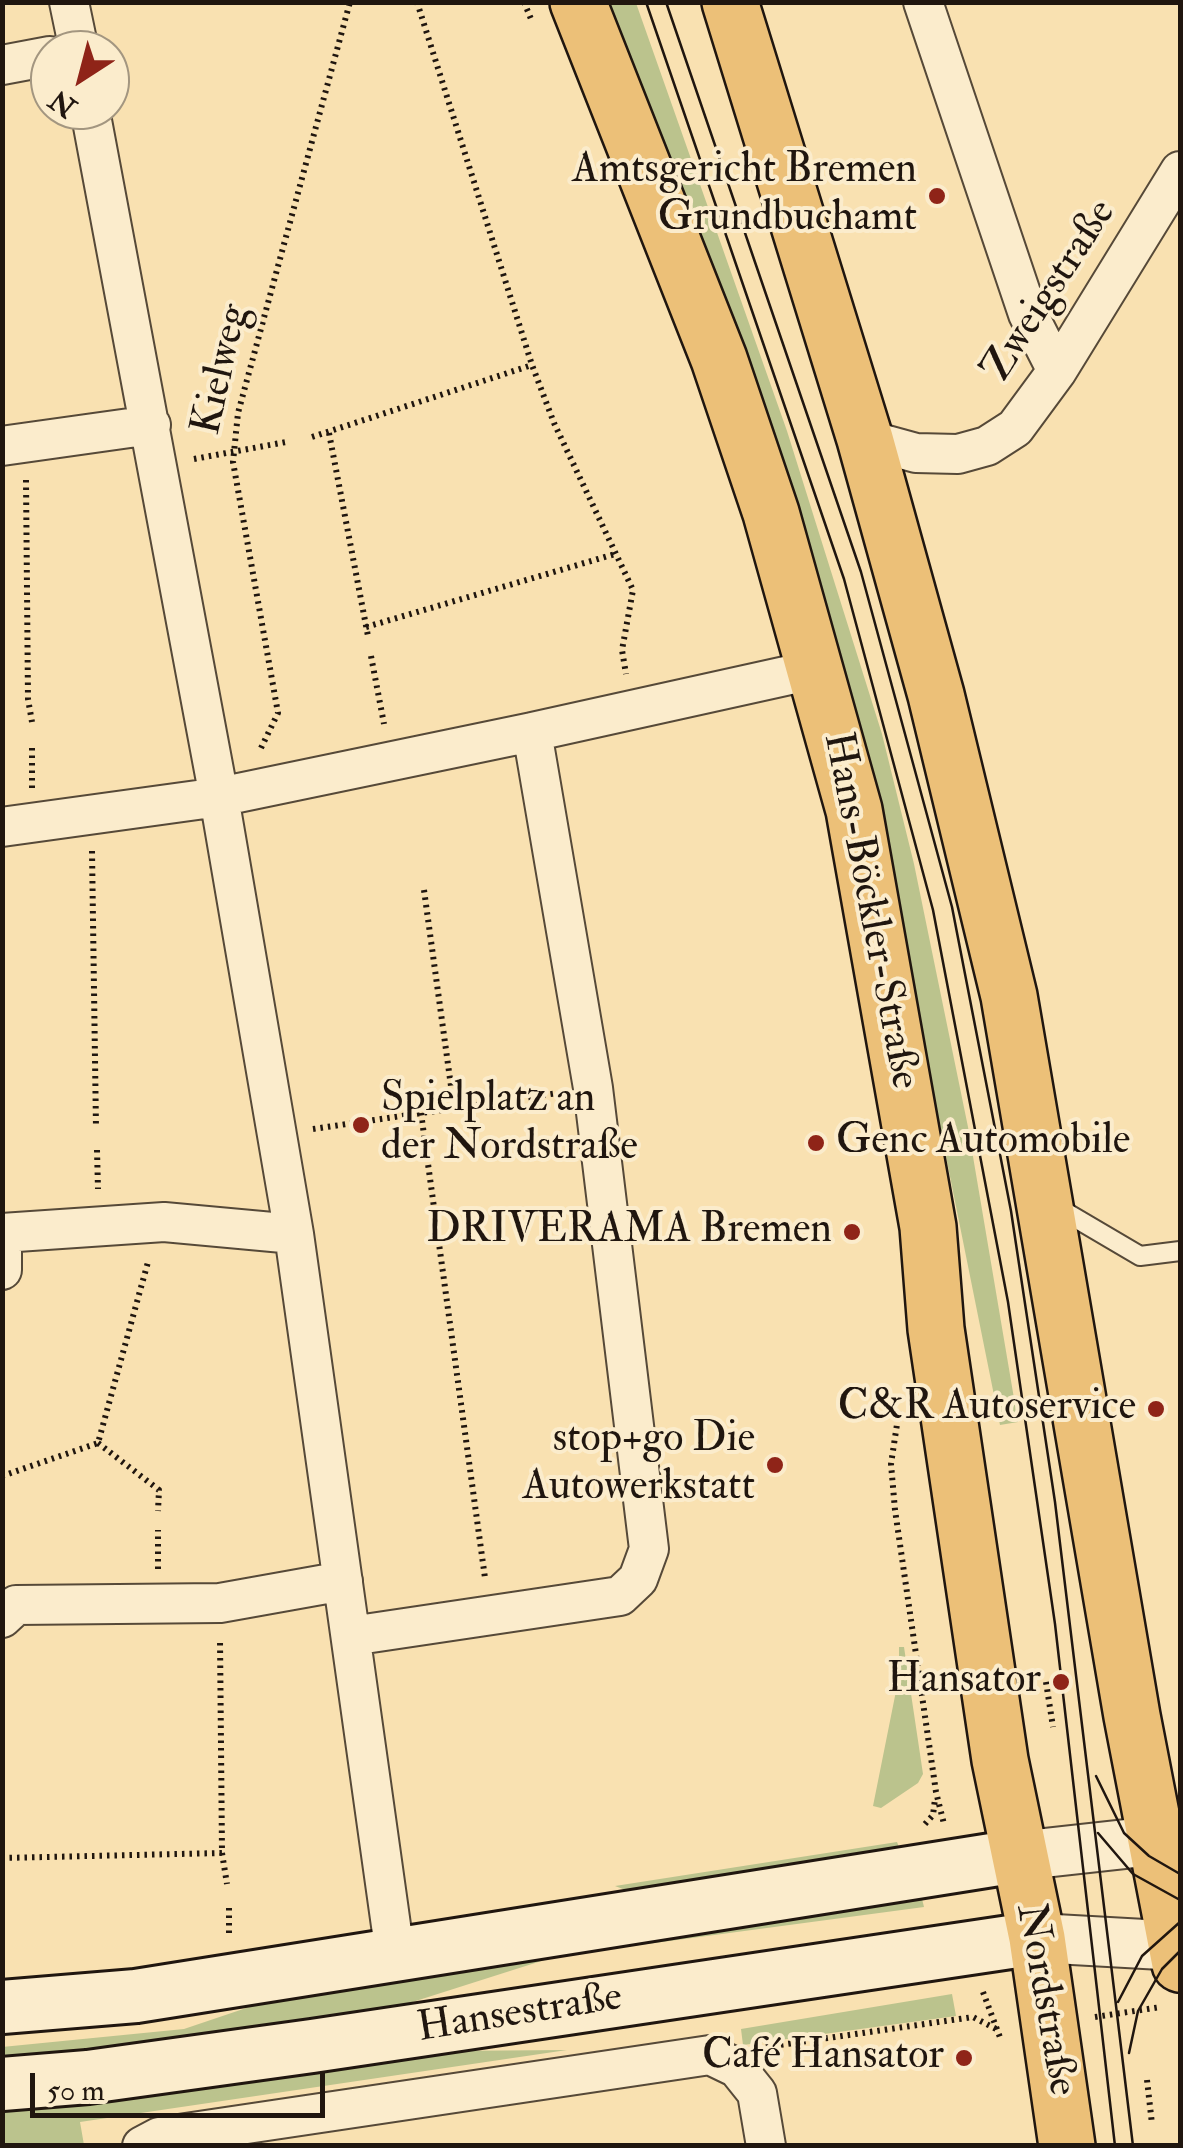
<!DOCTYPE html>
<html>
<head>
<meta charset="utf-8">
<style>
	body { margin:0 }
	#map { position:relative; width:1183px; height:2148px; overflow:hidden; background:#f9e1b1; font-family:"IM FELL Double Pica",serif }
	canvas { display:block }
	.frame { position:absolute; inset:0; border:5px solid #20160f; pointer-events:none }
	.north { position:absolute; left:30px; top:30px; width:100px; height:100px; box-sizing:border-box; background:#fbeccc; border:2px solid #a39680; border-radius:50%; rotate:216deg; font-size:28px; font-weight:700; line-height:40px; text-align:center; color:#20160f }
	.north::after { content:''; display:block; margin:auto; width:35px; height:45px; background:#8f2418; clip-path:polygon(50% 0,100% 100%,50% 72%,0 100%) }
	.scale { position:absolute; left:30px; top:2073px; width:295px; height:45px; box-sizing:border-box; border:5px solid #20160f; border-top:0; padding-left:12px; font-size:30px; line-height:35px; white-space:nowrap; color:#20160f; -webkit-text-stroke:8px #fbeccc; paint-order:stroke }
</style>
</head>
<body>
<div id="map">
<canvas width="1183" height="2148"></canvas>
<div class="frame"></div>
<div class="north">N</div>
<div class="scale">50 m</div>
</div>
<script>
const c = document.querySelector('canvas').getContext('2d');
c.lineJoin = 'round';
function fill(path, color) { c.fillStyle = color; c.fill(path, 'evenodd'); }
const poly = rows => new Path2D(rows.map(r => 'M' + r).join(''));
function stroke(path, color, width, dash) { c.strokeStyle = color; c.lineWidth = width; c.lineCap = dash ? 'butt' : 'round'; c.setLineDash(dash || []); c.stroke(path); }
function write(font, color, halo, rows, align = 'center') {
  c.font = font + ' "IM FELL Double Pica",serif'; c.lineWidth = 8; c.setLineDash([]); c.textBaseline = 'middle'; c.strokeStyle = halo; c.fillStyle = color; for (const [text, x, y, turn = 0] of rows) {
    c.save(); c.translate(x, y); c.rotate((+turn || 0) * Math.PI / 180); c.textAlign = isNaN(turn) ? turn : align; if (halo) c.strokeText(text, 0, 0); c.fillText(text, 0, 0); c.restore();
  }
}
fill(poly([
	[599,3,636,3,787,431,882,734,914,864,968,1127,1018,1422,1000,1425,874,799],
	[899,1647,904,1647,923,1774,918,1783,881,1808,873,1806,899,1676],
	[897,1842,901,1852,636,1894,615,1886],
	[920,1891,924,1907,557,1956,356,2020,3,2063,2,2047,184,2029,264,2002],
	[952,1994,956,2016,743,2045,741,2029],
	[567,2050,80,2122,84,2145,3,2145,2,2111,439,2051]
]), '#bbc38d');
const service = poly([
	[1055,1206,1140,1256,1180,1251]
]);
const minor = poly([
	[69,2,79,50],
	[923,2,1028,314,1057,371],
	[2,65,50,56],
	[90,110,219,797,294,1234,395,1954],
	[865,439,916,453,958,454,987,446,1015,428,1057,371,1180,171],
	[2,446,151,425],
	[532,732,817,669],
	[2,827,219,797,532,732,593,1088,649,1549,638,1579,620,1596,351,1636],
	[2,1233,164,1222,294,1234],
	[2,1250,2,1270],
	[2,1618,16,1605,220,1603,343,1581],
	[142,2146,159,2137,710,2055,737,2068,757,2093,766,2146]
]);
const tertiary = poly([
	[1017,1856,1180,1838],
	[1037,1938,1180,1946]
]);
const secondary = poly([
	[2,2007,136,1996,1017,1856],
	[2,2084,88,2077,312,2046,1037,1938]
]);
const primary = poly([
	[578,2,719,359,771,513,854,810,928,1227,936,1329,1000,1760,1037,1938,1067,2146],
	[730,2,865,439,936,695,1009,996,1132,1716,1180,1964]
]);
stroke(service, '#564938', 22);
stroke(minor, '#564938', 42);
stroke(tertiary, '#564938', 52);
stroke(secondary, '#20160f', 58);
stroke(primary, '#20160f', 60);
stroke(poly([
	[417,2,532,365,554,423,633,590,622,650,626,674],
	[524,2,531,19],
	[329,433,368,636],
	[312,437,532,365],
	[194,459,286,442],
	[26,480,28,699,32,722],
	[366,627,615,554],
	[371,656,384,724],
	[261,748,278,713,233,462,238,413,350,2],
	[32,788,32,744],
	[92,851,96,1128],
	[424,890,454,1108],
	[421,1113,485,1578],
	[313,1129,558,1093],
	[97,1150,98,1189],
	[899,1411,891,1464,895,1510,936,1792,944,1824],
	[98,1443,159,1490,158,1511],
	[2,1476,98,1443,148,1262],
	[158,1569,158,1530],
	[1046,1682,1053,1727],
	[925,1824,933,1815,935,1799],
	[222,1853,227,1884],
	[2,1858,222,1853,220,1639],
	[229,1908,229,1936],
	[983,1992,1001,2040],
	[1095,2017,1161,2007],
	[766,2047,973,2017,998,2030],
	[1147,2080,1152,2124]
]), '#20160f', 6, [2.5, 5]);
stroke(service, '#fbeccc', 18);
stroke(minor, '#fbeccc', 38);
stroke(tertiary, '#fbeccc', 48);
stroke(secondary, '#fbeccc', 52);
stroke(primary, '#ecc078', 55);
stroke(poly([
	[646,2,844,579,933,910,1008,1302,1055,1624,1115,2146],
	[666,2,861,572,952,907,1011,1211,1055,1502,1133,2146],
	[1096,1776,1124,1833,1149,1856,1180,1874],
	[1098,1833,1133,1874,1180,1900],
	[1118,2002,1142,1956,1180,1922],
	[1129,2053,1138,2011,1162,1969,1180,1951]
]), '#20160f', 2.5);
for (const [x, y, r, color] of [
	[937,196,10,"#8f2418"],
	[361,1125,10,"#8f2418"],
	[816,1143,10,"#8f2418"],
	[852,1232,10,"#8f2418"],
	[1156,1409,10,"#8f2418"],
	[775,1465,10,"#8f2418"],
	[1061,1682,10,"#8f2418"],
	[964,2058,10,"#8f2418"]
]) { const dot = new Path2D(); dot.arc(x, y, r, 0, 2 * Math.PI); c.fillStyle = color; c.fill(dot); stroke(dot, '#fbeccc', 4); }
write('42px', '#20160f', '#fbeccc', [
	["Amtsgericht Bremen",917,172],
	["Grundbuchamt",917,220],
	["Spielplatz an",381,1101,"left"],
	["der Nordstraße",381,1149,"left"],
	["Genc Automobile",836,1143,"left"],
	["DRIVERAMA Bremen",832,1232],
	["C&R Autoservice",1136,1409],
	["stop+go Die",755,1441],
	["Autowerkstatt",755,1489],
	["Hansator",1041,1682],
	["Café Hansator",944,2058]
], 'right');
write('42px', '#20160f', '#fbeccc', [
	["Zweigstraße",1051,292,-57],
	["Kielweg",223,370,-77],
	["Hans-Böckler-Straße",869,911,79],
	["Nordstraße",1044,2000,80],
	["Hansestraße",520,2015,-9]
]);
</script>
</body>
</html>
